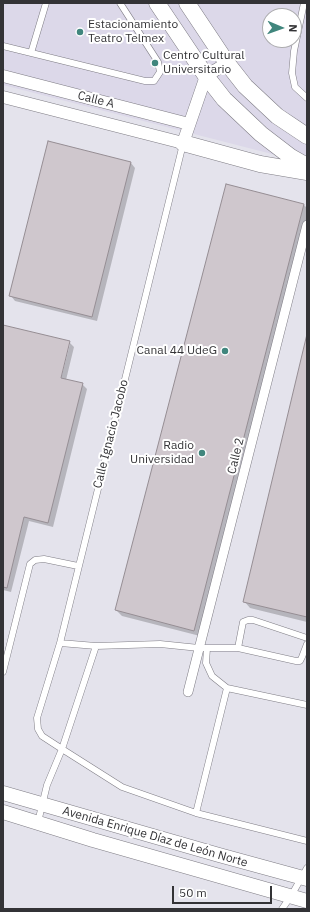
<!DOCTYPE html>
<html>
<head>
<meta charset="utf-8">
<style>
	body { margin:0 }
	#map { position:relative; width:310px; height:912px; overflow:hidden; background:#e4e3ec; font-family:"IBM Plex Sans",sans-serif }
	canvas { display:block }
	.frame { position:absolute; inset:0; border:4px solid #333336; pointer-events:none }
	.north { position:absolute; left:262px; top:8px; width:40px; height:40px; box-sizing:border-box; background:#fff; border:1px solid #adadaf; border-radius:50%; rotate:92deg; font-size:11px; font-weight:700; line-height:16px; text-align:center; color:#333336 }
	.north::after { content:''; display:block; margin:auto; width:14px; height:18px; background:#40867d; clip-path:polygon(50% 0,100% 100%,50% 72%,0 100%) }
	.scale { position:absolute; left:172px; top:886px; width:100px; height:18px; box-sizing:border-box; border:2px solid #333336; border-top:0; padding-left:5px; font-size:12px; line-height:14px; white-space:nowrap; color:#333336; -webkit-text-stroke:3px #fff; paint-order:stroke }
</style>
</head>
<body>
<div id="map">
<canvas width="310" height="912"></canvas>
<div class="frame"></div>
<div class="north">N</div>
<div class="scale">50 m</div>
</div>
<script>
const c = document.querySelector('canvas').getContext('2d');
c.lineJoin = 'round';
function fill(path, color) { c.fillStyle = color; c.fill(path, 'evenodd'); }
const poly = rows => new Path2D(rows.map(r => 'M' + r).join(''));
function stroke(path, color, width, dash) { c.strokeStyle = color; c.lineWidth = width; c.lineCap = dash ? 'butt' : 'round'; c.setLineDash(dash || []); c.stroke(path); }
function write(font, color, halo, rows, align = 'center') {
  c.font = font + ' "IBM Plex Sans",sans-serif'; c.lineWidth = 4; c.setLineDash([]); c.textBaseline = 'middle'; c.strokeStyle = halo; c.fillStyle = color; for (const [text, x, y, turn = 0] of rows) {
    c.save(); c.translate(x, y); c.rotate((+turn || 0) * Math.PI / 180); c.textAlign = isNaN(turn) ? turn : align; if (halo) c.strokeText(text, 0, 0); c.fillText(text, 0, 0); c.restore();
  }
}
fill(poly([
	[3,3,307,3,307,163,3,85],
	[270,16,294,16,294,40,270,40]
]), '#dcd8e9');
fill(poly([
	[131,163,135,168,97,321,15,301,11,296],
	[227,185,304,205,307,208,307,223,200,636,122,616,116,610],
	[3,326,69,342,74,347,66,380,82,384,87,389,53,527,29,521,11,592,3,590],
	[68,344,70,344,60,383,58,382],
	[307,338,307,622,250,608,244,601]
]), '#0003');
const building = poly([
	[48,141,131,162,92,317,9,296,48,141],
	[226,184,304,204,194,631,115,610,226,184],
	[3,325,70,341,61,378,83,383,48,523,24,517,7,588,3,587,3,325],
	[307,334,307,617,243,602,307,334]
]);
fill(building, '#cfc7cd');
stroke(building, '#958d93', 1);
const service = poly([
	[304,3,294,51,292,73,295,87,307,98],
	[3,46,145,81,154,81,160,72,158,62,120,3],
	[31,53,46,3],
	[60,643,96,646,160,644,199,648,238,648,296,661,300,661,302,657,307,644],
	[96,646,62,749,122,787,196,813,307,841],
	[207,648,206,663,212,676,227,688,307,705],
	[238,648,243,622,248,620,253,620,307,638],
	[3,672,30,564,35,560,44,559,78,566],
	[196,813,227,688],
	[38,822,47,785,62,749,42,736,38,729,37,718,60,643,183,144],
	[282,909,291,896,307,868]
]);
const pedestrian = poly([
	[188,692,307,225]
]);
const minor = poly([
	[3,76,189,124],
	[3,97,183,143,206,76,227,63]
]);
const tertiary = poly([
	[3,793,219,855,307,879],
	[3,812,93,840,307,901]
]);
const secondary = poly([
	[157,3,206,76,224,99,261,134,291,157,307,166],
	[187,3,227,63,245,86,277,116,307,136],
	[183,143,260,164,307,172]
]);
stroke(service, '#7f7d85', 7);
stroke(pedestrian, '#7f7d85', 10);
stroke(minor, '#7f7d85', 13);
stroke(tertiary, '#7f7d85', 15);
stroke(secondary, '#7f7d85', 17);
stroke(service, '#fff', 6);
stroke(pedestrian, '#fff', 9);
stroke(minor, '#fff', 12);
stroke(tertiary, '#fff', 14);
stroke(secondary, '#fff', 16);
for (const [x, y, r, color] of [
	[80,32,4,"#40867d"],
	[155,63,4,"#40867d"],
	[225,351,4,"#40867d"],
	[202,453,4,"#40867d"]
]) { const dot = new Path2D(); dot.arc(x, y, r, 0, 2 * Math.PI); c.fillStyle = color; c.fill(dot); stroke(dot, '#fff', 1.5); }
write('12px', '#333336', '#fff', [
	["Estacionamiento",88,25],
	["Teatro Telmex",88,39],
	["Centro Cultural",163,56],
	["Universitario",163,70],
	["Canal 44 UdeG",217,351,"right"],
	["Radio",194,446,"right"],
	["Universidad",194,460,"right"]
], 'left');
write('12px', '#333336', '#fff', [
	["Calle A",96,100,14],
	["Calle Ignacio Jacobo",111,434,-76],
	["Calle 2",236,456,-76],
	["Avenida Enrique Díaz de León Norte",155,837,16]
]);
</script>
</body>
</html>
